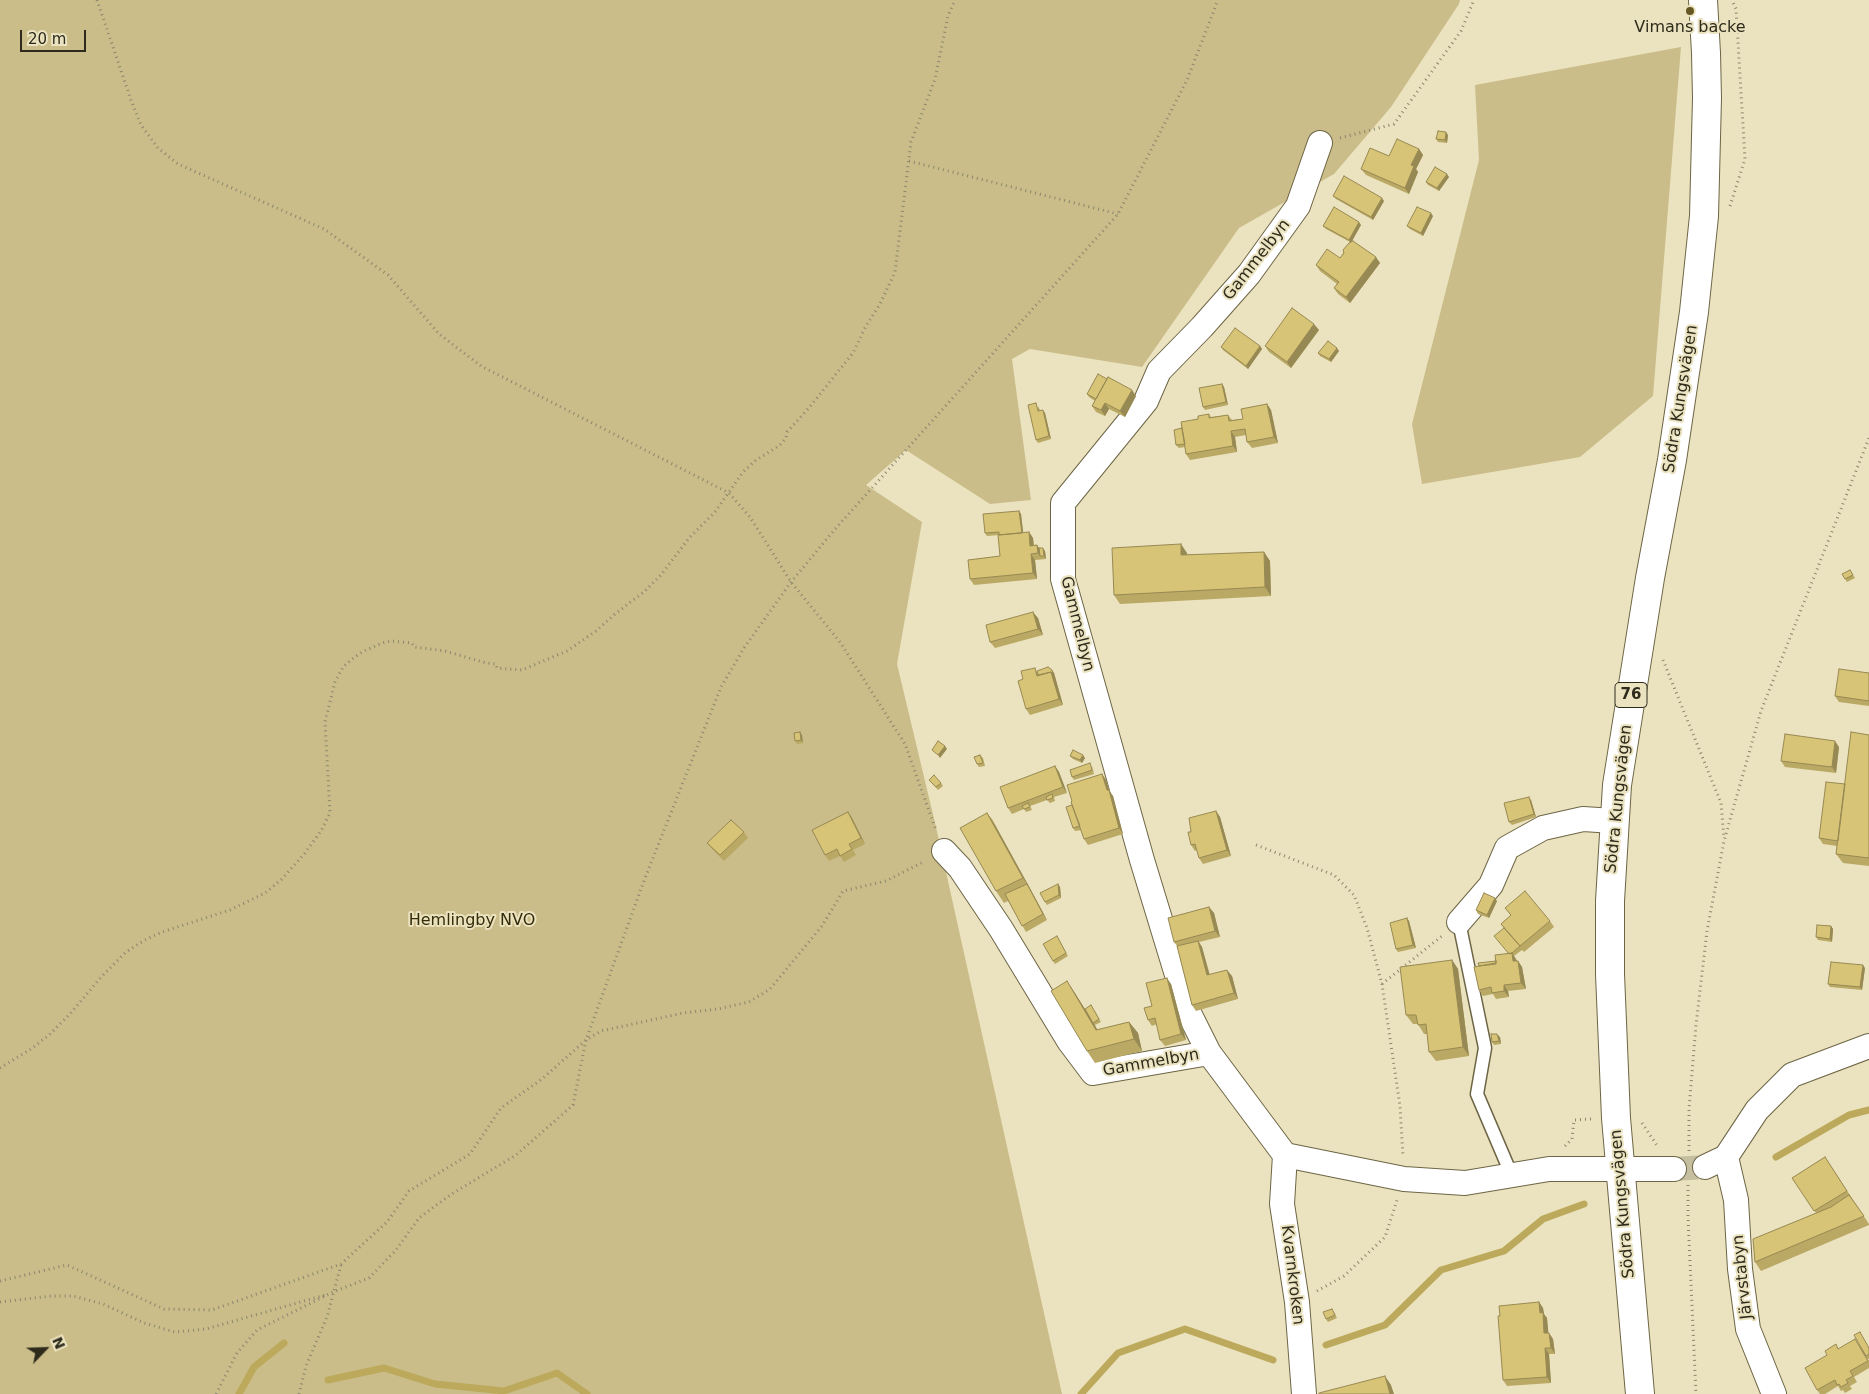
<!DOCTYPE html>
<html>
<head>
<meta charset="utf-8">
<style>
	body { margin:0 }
	#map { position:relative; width:1869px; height:1394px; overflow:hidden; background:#ebe3bf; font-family:"DejaVu Sans",sans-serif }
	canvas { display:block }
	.north { position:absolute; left:20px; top:1324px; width:50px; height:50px; -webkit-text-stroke:4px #ebe3bf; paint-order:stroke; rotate:66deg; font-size:14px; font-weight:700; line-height:20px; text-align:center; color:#2e2b1d }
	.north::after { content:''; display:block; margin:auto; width:18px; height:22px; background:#2e2b1d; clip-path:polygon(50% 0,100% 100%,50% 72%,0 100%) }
	.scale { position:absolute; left:20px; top:30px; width:66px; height:22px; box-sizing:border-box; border:2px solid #2e2b1d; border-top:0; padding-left:6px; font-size:15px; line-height:18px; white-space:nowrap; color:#2e2b1d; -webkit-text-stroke:4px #ebe3bf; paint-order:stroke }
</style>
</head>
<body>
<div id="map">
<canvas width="1869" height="1394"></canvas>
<div class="north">N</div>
<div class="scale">20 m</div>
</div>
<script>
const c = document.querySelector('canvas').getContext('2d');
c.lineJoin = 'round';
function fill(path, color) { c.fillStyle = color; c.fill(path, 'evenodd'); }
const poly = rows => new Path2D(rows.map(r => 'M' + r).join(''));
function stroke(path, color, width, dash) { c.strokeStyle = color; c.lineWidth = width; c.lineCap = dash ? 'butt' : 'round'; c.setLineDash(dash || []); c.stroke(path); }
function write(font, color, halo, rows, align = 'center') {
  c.font = font + ' "DejaVu Sans",sans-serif'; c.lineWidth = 4; c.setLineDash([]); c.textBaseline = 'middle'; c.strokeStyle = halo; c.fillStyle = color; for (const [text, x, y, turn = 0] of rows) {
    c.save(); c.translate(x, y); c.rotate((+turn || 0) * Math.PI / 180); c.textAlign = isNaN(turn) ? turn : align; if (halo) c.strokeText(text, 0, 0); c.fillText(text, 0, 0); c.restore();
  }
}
fill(poly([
	[0,0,1460,0,1459,4,1391,107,1334,174,1239,228,1142,367,1030,349,1012,359,1031,500,990,504,906,450,866,485,922,522,897,664,936,827,1062,1394,0,1394],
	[1681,47,1653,396,1580,457,1422,484,1412,424,1479,160,1475,85]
]), '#cabd89');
stroke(poly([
	[1776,1157,1849,1115,1869,1110],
	[1326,1345,1385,1325,1441,1270,1504,1251,1543,1219,1584,1204],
	[328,1380,384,1368,435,1384,504,1391,557,1373,587,1394],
	[239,1394,254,1367,284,1343],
	[1081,1394,1118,1353,1185,1329,1273,1360]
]), '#bca95b', 7);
stroke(poly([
	[1674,1169,1705,1167]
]), '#c5be9f', 24, [24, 12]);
const service = poly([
	[1459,922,1485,1048,1477,1094,1512,1176]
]);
const minor = poly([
	[1320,143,1298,206,1249,274,1202,327,1159,371,1146,401,1063,503,1063,579,1142,860,1188,1011,1209,1053,1285,1155,1404,1179,1465,1183,1549,1169,1674,1169],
	[944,851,960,868,1001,929,1069,1041,1093,1073,1209,1053],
	[1459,922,1491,885,1507,848,1543,828,1583,819,1614,821],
	[1285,1155,1282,1204,1297,1302,1304,1394],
	[1726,1157,1736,1200,1740,1269,1748,1329,1774,1394],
	[1726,1157,1757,1110,1792,1075,1869,1046],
	[1705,1167,1726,1157]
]);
const primary = poly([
	[1640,1394,1616,1118,1610,974,1610,901,1617,785,1650,578,1672,460,1694,312,1704,216,1707,98,1706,53,1703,0]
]);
stroke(service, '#6d6545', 15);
stroke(minor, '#6d6545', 26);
stroke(primary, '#6d6545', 30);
stroke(poly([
	[97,0,131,100,141,125,158,148,178,164,324,229,388,275,439,334,481,366,729,493,750,517,791,582,840,642,905,744,936,830],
	[1340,138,1394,124,1461,31,1474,0],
	[909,161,1118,214],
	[1730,206,1745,159,1736,9,1732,0],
	[1663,660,1721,803,1724,838],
	[1256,845,1334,875,1354,895,1367,928,1382,984,1400,1106,1403,1157],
	[1382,984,1442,936],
	[0,1068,31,1049,49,1035,70,1014,102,976,126,952,145,940,162,932,230,910,265,893,282,879,305,853,321,831,330,813,325,722,335,682,343,667,352,659,362,652,382,643,391,641,412,643,414,647,445,651,486,663,496,664,497,668,522,670,567,651,596,631,615,614,645,591,661,575,689,538,715,512,743,472,755,461,780,445,786,438,787,432,808,409,853,353,866,326,880,304,895,272,911,142,935,79,948,16,955,0],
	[1642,1123,1658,1147],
	[1565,1146,1572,1139,1574,1120,1591,1119],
	[1689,1151,1689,1109,1696,1025,1707,931,1724,841,1761,711,1869,438],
	[1688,1185,1688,1218,1696,1394],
	[0,1281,67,1265,164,1309,212,1310,341,1264,387,1222,409,1191,470,1154,501,1108,542,1079,586,1040,645,878,721,687,744,648,791,582,836,528,1118,214,1187,80,1218,0],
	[1317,1291,1344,1276,1385,1237,1397,1200],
	[0,1302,51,1296,73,1296,103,1304,144,1323,175,1332,206,1329,325,1295],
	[216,1394,237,1353,257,1330,333,1292,369,1278,396,1250,419,1218,450,1195,516,1155,573,1105,586,1040,601,1031,683,1013,718,1009,749,1002,770,989,822,926,843,891,886,881,925,861],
	[299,1394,306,1366,327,1317,341,1265]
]), '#8b866d', 3, [1, 4]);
stroke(service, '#fff', 12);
stroke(minor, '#fff', 24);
stroke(primary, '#fff', 28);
fill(poly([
	[1448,135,1447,143,1438,142,1436,139],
	[1419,149,1423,155,1416,169,1418,172,1409,194,1366,175,1361,169,1389,156],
	[1449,177,1439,191,1428,185,1426,182],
	[1333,196,1384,201,1373,220,1336,199],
	[1433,216,1423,236,1410,229,1407,226],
	[1361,225,1351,242,1380,263,1350,303,1338,294,1334,288,1337,284,1320,271,1316,265,1340,258,1350,242,1326,229,1323,226],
	[1319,330,1291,368,1269,352,1265,346],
	[1260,346,1262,349,1248,369,1223,350,1221,347],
	[1339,351,1331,362,1320,356,1318,353],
	[1222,384,1224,387,1228,405,1205,410,1203,407],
	[1087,394,1136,396,1125,417,1109,409,1105,416,1096,412,1092,406,1095,401,1089,397],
	[1267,404,1271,410,1278,443,1252,448,1247,442,1246,435,1235,437,1237,452,1190,460,1186,454,1185,447,1179,448,1176,445,1182,428,1198,419,1209,414,1211,417,1228,415,1232,420,1243,419],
	[1038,406,1040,410,1045,413,1051,439,1038,443,1036,440],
	[1019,511,1021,514,1023,533,1029,532,1033,538,1034,545,1037,545,1039,548,1045,551,1046,559,1035,560,1037,579,974,585,970,579,1000,556,999,535,987,536,985,533],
	[1264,552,1270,561,1271,596,1120,604,1114,595,1187,553,1187,555],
	[1850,570,1855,578,1847,582,1845,579],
	[1038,618,1043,635,995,648,990,642],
	[1052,670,1054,673,1063,705,1030,715,1026,709,1023,679,1037,671],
	[1869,673,1869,706,1839,702,1835,696],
	[802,735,803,743,797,744,795,741],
	[1869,735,1869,866,1843,863,1836,854,1837,846,1823,844,1819,838],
	[1839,747,1836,773,1785,767,1781,761],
	[980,755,983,758,985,766,979,767,977,764],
	[1070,756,1085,758,1082,763,1073,759],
	[1055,766,1059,772,1067,793,1054,797,1055,801,1050,803,1047,800,1030,806,1032,810,1026,812,1024,809,1012,814,1008,808],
	[1092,766,1094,774,1074,780,1072,777],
	[1102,774,1106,780,1110,792,1113,796,1123,834,1088,845,1084,839,1081,830,1075,831,1073,828,1072,805,1072,801],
	[929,780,941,783,943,786,938,790],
	[1531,800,1536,817,1512,825,1509,822],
	[1216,811,1220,817,1231,856,1203,864,1199,858,1197,850,1195,851,1191,845,1191,832],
	[848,812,852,818,865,844,853,850,856,855,844,862,840,856,829,861,825,855],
	[987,813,992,819,1047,920,1026,932,1008,901,1004,903,996,891],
	[744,832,748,838,724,861,712,849,707,843],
	[1058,884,1060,887,1061,898,1047,905,1045,902],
	[1497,901,1489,918,1478,914,1476,910],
	[1209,907,1214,913,1220,937,1199,942,1202,947,1210,975,1232,976,1238,999,1196,1011,1192,1005,1177,946,1174,942],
	[1505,908,1550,921,1554,927,1524,952,1522,950,1514,956,1517,961,1518,961,1522,967,1526,989,1508,991,1509,997,1496,999,1493,994,1483,996,1479,990,1479,966,1496,961,1508,954,1504,928,1501,924,1511,915],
	[1407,918,1409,921,1416,948,1398,952,1396,949],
	[1831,926,1833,929,1832,942,1818,940,1816,937],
	[1057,936,1068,956,1055,964,1053,961],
	[1452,960,1458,969,1469,1056,1436,1061,1429,1052,1427,1034,1424,1034,1418,1024,1413,1024,1406,1015],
	[1865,968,1862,990,1830,987,1828,984],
	[1067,981,1085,1009,1093,1008,1101,1022,1095,1025,1097,1030,1129,1022,1138,1033,1142,1051,1095,1063,1087,1051],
	[1171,984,1186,1040,1165,1046,1160,1040,1157,1024,1152,1026,1148,1020,1152,1006],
	[1500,1037,1501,1044,1494,1045,1492,1042],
	[1825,1157,1869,1224,1869,1225,1761,1271,1755,1262,1816,1213,1792,1178],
	[1539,1302,1543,1308,1544,1314,1547,1318,1548,1333,1549,1333,1553,1339,1555,1354,1549,1354,1551,1383,1507,1386,1503,1380],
	[1334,1312,1337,1318,1328,1322,1326,1319],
	[1869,1347,1869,1359,1868,1359,1867,1358,1869,1361,1869,1368,1854,1377,1857,1382,1850,1386,1852,1389,1845,1393,1843,1390,1841,1391,1838,1386,1825,1394,1820,1394,1817,1390,1839,1349]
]), '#baa965');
fill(poly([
	[1446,132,1448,135,1447,143,1445,140],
	[1419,149,1423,155,1416,169,1418,172,1409,194,1405,188,1411,165],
	[1447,174,1449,177,1439,191,1437,188],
	[1382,198,1384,201,1373,220,1371,217],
	[1431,213,1433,216,1423,236,1421,233],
	[1359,222,1361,225,1351,243,1349,240],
	[1376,257,1380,263,1350,303,1346,297],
	[1314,324,1319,330,1291,368,1287,362],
	[1260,346,1262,349,1248,369,1246,366],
	[1337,348,1339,351,1331,362,1329,359],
	[1222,384,1224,387,1228,405,1226,402],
	[1132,390,1136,396,1125,417,1120,411],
	[1105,403,1109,409,1105,416,1101,410],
	[1267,404,1271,410,1278,443,1274,437],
	[1043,410,1045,413,1051,439,1049,436],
	[1231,431,1235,437,1237,452,1233,446],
	[1019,511,1021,514,1024,539,1022,536],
	[1029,532,1033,538,1034,552,1030,546],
	[1181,544,1187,553,1187,564,1181,555],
	[1037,545,1041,551,1040,556,1038,553],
	[1043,548,1045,551,1046,559,1044,556],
	[1264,552,1270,561,1271,596,1265,587],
	[1031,554,1035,560,1037,579,1033,573],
	[1033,612,1038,618,1043,635,1038,629],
	[1052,670,1054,673,1063,705,1059,699,1051,672],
	[800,732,802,735,803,743,801,740],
	[1835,741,1839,747,1836,773,1832,767],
	[945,746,947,749,940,758,938,755],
	[1083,755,1085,758,1082,763,1080,760],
	[1055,766,1059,772,1067,793,1063,787],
	[1102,774,1106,780,1110,792,1113,796,1123,834,1119,828],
	[1529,797,1531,800,1536,817,1534,814],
	[1216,811,1220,817,1231,856,1227,850],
	[848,812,852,818,865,844,861,838],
	[987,813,995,825,1031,890,1023,878],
	[1027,884,1031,890,1047,920,1043,914],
	[1058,884,1060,887,1061,898,1059,895],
	[1495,898,1497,901,1489,918,1487,915],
	[1209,907,1214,913,1220,937,1215,931],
	[1407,918,1409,921,1416,948,1413,945],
	[1831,926,1833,929,1832,942,1830,939],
	[1198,941,1202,947,1211,981,1207,975],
	[1512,953,1516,959,1518,967,1513,961],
	[1452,960,1458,969,1469,1056,1463,1047],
	[1518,961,1522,967,1526,989,1521,983],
	[1863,965,1865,968,1862,990,1860,987],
	[1227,970,1232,976,1238,999,1234,993],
	[1167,978,1171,984,1186,1040,1181,1034],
	[1067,981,1075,993,1105,1042,1096,1030],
	[1504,985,1508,991,1509,997,1504,991],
	[1129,1022,1138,1033,1142,1051,1134,1039],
	[1497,1034,1500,1037,1501,1044,1499,1041],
	[1539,1302,1543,1308,1544,1314,1547,1318,1549,1339,1544,1333,1540,1313],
	[1549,1333,1553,1339,1555,1354,1551,1348],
	[1545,1348,1549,1354,1551,1383,1547,1377],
	[1385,1376,1391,1385,1394,1394,1390,1394]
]), '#978953');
const building = poly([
	[1438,131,1446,132,1445,140,1436,139,1438,131],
	[1397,139,1419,149,1411,165,1414,166,1405,188,1361,169,1370,148,1389,156,1397,139],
	[1435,167,1447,174,1437,188,1426,182,1435,167],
	[1344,176,1382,198,1371,217,1333,196,1344,176],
	[1334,207,1359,222,1349,240,1323,226,1334,207],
	[1417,207,1431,213,1421,233,1407,226,1417,207],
	[1353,241,1376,257,1346,297,1334,288,1339,282,1316,265,1327,249,1340,258,1344,253,1343,250,1349,243,1353,241],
	[1292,308,1314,324,1287,362,1265,346,1292,308],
	[1235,328,1260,346,1246,366,1221,347,1235,328],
	[1328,341,1337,348,1329,359,1318,353,1328,341],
	[1098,374,1107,379,1096,399,1087,394,1098,374],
	[1108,377,1132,390,1120,411,1105,403,1101,410,1092,406,1108,377],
	[1222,384,1226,402,1203,407,1199,388,1222,384],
	[1036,403,1038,411,1043,410,1049,436,1036,440,1028,405,1036,403],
	[1267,404,1274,437,1247,442,1245,429,1231,431,1233,446,1186,454,1181,422,1198,419,1198,416,1209,414,1209,418,1228,415,1229,421,1243,419,1241,409,1267,404],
	[1182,428,1185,444,1176,445,1174,430,1182,428],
	[1019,511,1022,533,999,535,999,532,985,533,983,514,1019,511],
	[1029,532,1030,546,1037,545,1038,553,1031,554,1033,573,970,579,968,560,1000,556,998,535,1029,532],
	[1181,544,1181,555,1264,552,1265,587,1114,595,1112,548,1181,544],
	[1039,548,1043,548,1044,556,1040,556,1039,548],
	[1850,570,1853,575,1845,579,1842,574,1850,570],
	[1033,612,1038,629,990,642,986,625,1033,612],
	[1048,667,1052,670,1053,675,1051,672,1038,675,1037,671,1048,667],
	[1035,668,1037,676,1051,672,1059,699,1026,709,1018,681,1023,679,1021,671,1035,668],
	[1839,669,1869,673,1869,701,1835,696,1839,669],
	[800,732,801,740,795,741,794,733,800,732],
	[1851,732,1869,735,1869,858,1836,854,1851,732],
	[1785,734,1835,741,1832,767,1781,761,1785,734],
	[938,741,945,746,938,755,932,750,938,741],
	[1073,750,1083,755,1080,760,1070,756,1073,750],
	[980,755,983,763,977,764,974,757,980,755],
	[1090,763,1092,770,1072,777,1070,770,1090,763],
	[1055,766,1063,787,1008,808,1000,787,1055,766],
	[1102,774,1107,790,1109,790,1119,828,1084,839,1071,802,1072,801,1067,785,1102,774],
	[934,775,941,783,936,787,929,780,934,775],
	[1826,782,1845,784,1838,841,1819,838,1826,782],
	[1052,794,1053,798,1047,800,1046,797,1052,794],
	[1529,797,1534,814,1509,822,1504,803,1529,797],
	[1028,803,1030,807,1024,809,1022,806,1028,803],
	[1072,805,1080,826,1073,828,1066,807,1072,805],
	[1216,811,1227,850,1199,858,1195,844,1191,845,1188,832,1191,832,1189,818,1216,811],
	[848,812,861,838,849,844,852,849,840,856,837,849,825,855,812,830,848,812],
	[987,813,1023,878,996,891,960,828,987,813],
	[731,820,744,832,720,855,707,843,731,820],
	[1027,884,1043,914,1022,926,1005,894,1027,884],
	[1058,884,1059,895,1045,902,1040,893,1058,884],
	[1525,891,1550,921,1520,946,1501,924,1511,915,1505,908,1525,891],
	[1484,893,1495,898,1487,915,1476,910,1484,893],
	[1209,907,1215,931,1174,942,1168,918,1209,907],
	[1407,918,1413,945,1396,949,1390,923,1407,918],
	[1817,925,1831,926,1830,939,1816,937,1817,925],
	[1504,928,1520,946,1512,953,1509,954,1494,936,1504,928],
	[1057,936,1066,953,1053,961,1043,944,1057,936],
	[1198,941,1207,975,1227,970,1234,993,1192,1005,1177,946,1198,941],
	[1512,953,1513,961,1518,961,1521,983,1504,985,1504,991,1492,993,1491,987,1479,990,1474,967,1496,963,1495,955,1512,953],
	[1452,960,1463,1047,1429,1052,1426,1024,1418,1025,1416,1015,1406,1015,1400,967,1452,960],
	[1496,961,1496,964,1479,966,1478,963,1496,961],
	[1831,962,1863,965,1860,987,1828,984,1831,962],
	[1167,978,1181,1034,1160,1040,1155,1018,1148,1020,1144,1008,1152,1006,1146,983,1167,978],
	[1067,981,1096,1030,1129,1022,1134,1039,1087,1051,1051,991,1067,981],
	[1091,1005,1099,1019,1093,1023,1085,1009,1091,1005],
	[1491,1034,1497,1034,1499,1041,1492,1042,1491,1034],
	[1825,1157,1847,1191,1814,1211,1792,1178,1825,1157],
	[1849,1195,1864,1216,1755,1262,1753,1239,1831,1207,1849,1195],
	[1539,1302,1540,1313,1543,1312,1544,1333,1549,1333,1551,1348,1545,1348,1547,1377,1503,1380,1498,1316,1500,1316,1499,1306,1539,1302],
	[1332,1309,1335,1315,1326,1319,1323,1312,1332,1309],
	[1860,1332,1869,1348,1869,1354,1866,1356,1854,1335,1860,1332],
	[1855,1339,1868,1361,1850,1371,1853,1376,1846,1380,1848,1383,1841,1387,1839,1384,1837,1385,1835,1380,1817,1390,1805,1368,1827,1355,1825,1351,1836,1344,1838,1349,1855,1339],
	[1385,1376,1390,1394,1319,1394,1319,1393,1385,1376]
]);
fill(building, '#d8c476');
stroke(building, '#978953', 1);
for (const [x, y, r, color] of [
	[1690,11,5,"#645724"]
]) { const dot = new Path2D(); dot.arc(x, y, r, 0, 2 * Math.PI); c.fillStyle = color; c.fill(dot); stroke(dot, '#ebe3bf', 2); }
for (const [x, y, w] of [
	[1631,695,32]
]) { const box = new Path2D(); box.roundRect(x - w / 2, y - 12.5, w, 25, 4); c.fillStyle = '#ebe3bf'; c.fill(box); stroke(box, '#2e2b1d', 1); }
write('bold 15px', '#2e2b1d', null, [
	["76",1631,695]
]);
write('16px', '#2e2b1d', '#ebe3bf', [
	["Vimans backe",1690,28]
]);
write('16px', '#2e2b1d', '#ebe3bf', [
	["Gammelbyn",1257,260,-52],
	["Södra Kungsvägen",1681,399,-81],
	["Gammelbyn",1077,624,76],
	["Södra Kungsvägen",1619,799,-84],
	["Gammelbyn",1151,1063,-10],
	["Södra Kungsvägen",1623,1204,-95],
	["Kvarnkroken",1292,1275,83],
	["Järvstabyn",1743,1277,-96]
]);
write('16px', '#352c09', '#ebe3bf', [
	["Hemlingby NVO",472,921]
]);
</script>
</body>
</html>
